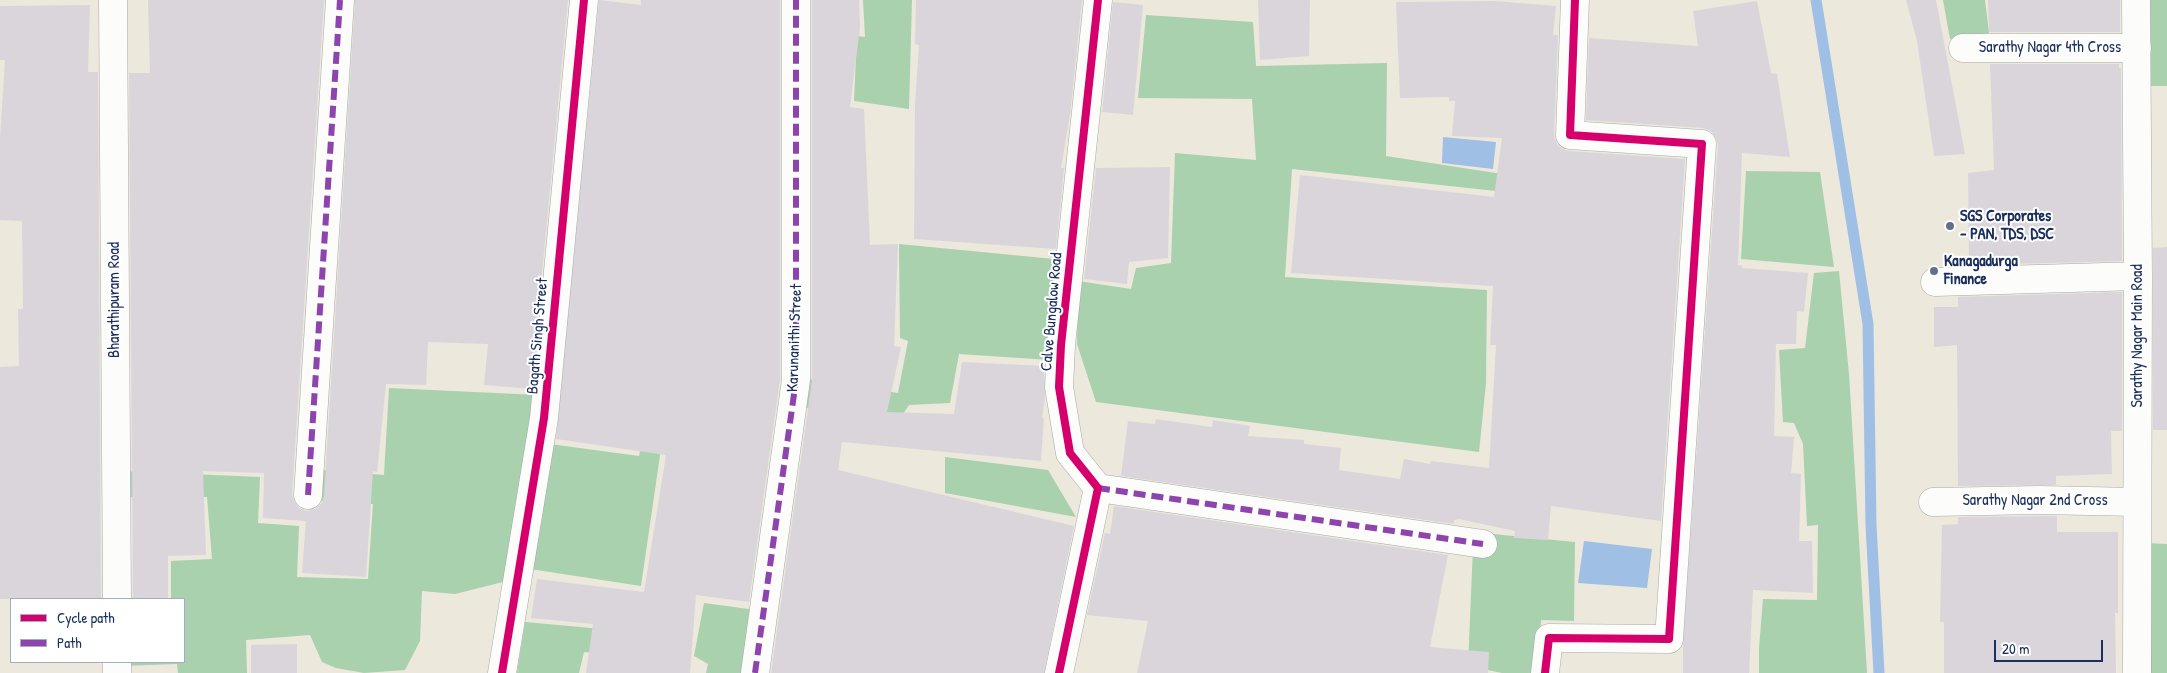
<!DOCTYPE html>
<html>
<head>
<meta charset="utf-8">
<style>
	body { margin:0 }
	#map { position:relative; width:2167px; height:673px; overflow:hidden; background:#ece8dc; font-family:"Patrick Hand",sans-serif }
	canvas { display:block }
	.legend { position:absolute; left:10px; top:598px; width:175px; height:65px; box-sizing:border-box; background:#fff; border:1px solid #a4acbf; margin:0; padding:6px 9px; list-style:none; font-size:15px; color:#1b2f5e }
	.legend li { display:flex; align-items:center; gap:10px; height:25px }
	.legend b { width:25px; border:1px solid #a4acbf }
	.scale { position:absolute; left:1994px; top:640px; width:109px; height:22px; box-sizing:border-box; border:2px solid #1b2f5e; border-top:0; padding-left:6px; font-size:15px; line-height:18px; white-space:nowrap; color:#1b2f5e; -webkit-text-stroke:4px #fff; paint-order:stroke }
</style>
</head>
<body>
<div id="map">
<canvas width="2167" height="673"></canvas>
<ul class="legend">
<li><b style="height:6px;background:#d6006c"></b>Cycle path</li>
<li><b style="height:6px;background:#8e44ad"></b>Path</li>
</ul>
<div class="scale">20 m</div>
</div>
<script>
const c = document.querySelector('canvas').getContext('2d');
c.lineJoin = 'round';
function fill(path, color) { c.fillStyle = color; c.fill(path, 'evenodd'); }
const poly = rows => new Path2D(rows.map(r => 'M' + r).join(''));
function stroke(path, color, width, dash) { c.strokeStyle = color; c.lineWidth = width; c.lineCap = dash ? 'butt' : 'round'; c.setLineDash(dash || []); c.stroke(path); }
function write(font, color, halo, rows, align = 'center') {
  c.font = font + ' "Patrick Hand",sans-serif'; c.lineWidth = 4; c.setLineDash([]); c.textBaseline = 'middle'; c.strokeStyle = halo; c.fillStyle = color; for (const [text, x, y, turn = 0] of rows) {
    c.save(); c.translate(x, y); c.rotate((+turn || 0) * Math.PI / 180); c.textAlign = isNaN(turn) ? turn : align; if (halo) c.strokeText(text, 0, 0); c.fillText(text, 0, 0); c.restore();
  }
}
fill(poly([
	[863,0,912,0,909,109,854,101,857,36,865,37],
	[1943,0,1985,0,1989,33,1950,39],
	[2144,0,2167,0,2167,86,2145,86],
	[1146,15,1253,22,1256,66,1387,63,1386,156,1502,174,1496,191,1292,169,1285,277,1487,290,1486,383,1479,452,1096,402,1077,344,1078,281,1131,289,1136,268,1171,263,1175,153,1256,160,1252,99,1138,98],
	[1746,171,1820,172,1834,267,1741,259],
	[899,244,1054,259,1050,360,959,354,950,403,909,405,901,417,798,407,801,378,898,393,908,341,900,338],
	[1839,271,1849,374,1867,673,1759,673,1759,648,1763,599,1817,600,1818,525,1807,526,1803,444,1794,423,1783,422,1779,350,1805,348,1814,273],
	[389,388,538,395,507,581,455,594,422,591,420,641,405,670,364,673,336,668,322,662,310,635,246,640,247,673,178,673,177,664,123,666,123,662,184,662,184,599,171,599,171,561,212,559,207,497,121,497,121,471,260,477,258,523,299,526,297,577,368,579,373,504,310,500,312,469,384,475],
	[649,408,666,414,641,586,530,569,550,444,639,456],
	[945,457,1048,470,1076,517,945,493],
	[1493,534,1575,542,1574,621,1541,620,1538,673,1502,673,1468,666,1473,547,1492,546],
	[2147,543,2167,544,2167,673,2144,673],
	[704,603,756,610,744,673,706,673,708,664,694,656],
	[525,622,690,637,687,660,584,652,579,673,517,673]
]), '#a9d1ad');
fill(poly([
	[1443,137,1496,142,1493,169,1442,163],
	[1584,541,1652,549,1647,588,1578,583]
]), '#a0bfe5');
stroke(poly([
	[1816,0,1868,324,1871,525,1879,673]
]), '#a0bfe5', 11);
fill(poly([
	[148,0,324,0,292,494,294,501,299,508,307,511,315,509,321,504,324,496,355,0,568,0,531,389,484,385,488,344,428,342,426,385,386,384,377,472,373,471,366,577,302,573,306,521,263,518,264,473,203,471,206,555,168,556,168,599,133,599,129,73,150,73],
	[599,0,641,5,641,0,780,0,780,379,749,602,696,595,690,673,586,673,593,624,531,618,537,579,644,592,666,455,556,439],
	[812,0,859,0,860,27,850,107,864,109,870,245,898,244,894,346,901,347,887,412,954,414,962,362,1044,366,1045,397,1042,418,1044,418,1041,461,842,442,838,470,1074,526,1044,673,771,673,812,380],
	[916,0,1082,0,1070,115,1061,168,1064,168,1056,249,914,239,915,104,919,45,915,44],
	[1258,0,1310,0,1309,56,1260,60],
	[1906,0,1936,0,1965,154,1934,156,1917,41],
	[1988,0,2120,0,2120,32,1989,32],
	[1494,1,1556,6,1553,35,1558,35,1554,134,1556,142,1561,148,1569,151,1685,159,1661,521,1551,506,1548,540,1514,538,1515,531,1459,519,1454,520,1454,524,1121,476,1128,421,1155,424,1156,419,1212,427,1213,420,1250,426,1248,436,1304,440,1304,444,1341,448,1339,470,1400,479,1404,459,1430,464,1431,461,1489,468,1496,345,1490,345,1493,286,1291,273,1300,175,1494,197,1502,138,1452,136,1455,101,1449,101,1449,97,1400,98,1396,2],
	[1757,1,1771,73,1777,74,1790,157,1742,153,1738,265,1742,266,1742,268,1808,273,1804,312,1797,311,1796,344,1776,344,1774,436,1794,437,1791,473,1801,474,1799,541,1812,541,1813,593,1753,590,1749,673,1683,673,1683,644,1718,145,1716,138,1711,131,1703,128,1586,120,1589,38,1698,46,1693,11],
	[1113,2,1143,5,1133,115,1102,112],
	[90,5,88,72,98,72,101,599,0,599,0,367,19,366,18,309,23,309,22,221,0,220,0,138,5,60,0,60,0,6],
	[1990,64,2119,64,2119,68,2121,68,2122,261,1969,265,1968,173,1994,170],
	[1170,167,1168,258,1129,262,1127,284,1084,279,1096,168],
	[2167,247,2167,430,2153,430,2153,248],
	[2122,292,2122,431,2111,431,2112,474,2056,476,2056,485,1958,486,1957,345,1934,347,1934,307,1958,307,1958,297],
	[1114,506,1448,555,1430,647,1489,652,1488,673,1137,673,1148,621,1087,615,1105,533,1110,534],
	[2057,516,2057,532,2118,532,2118,613,2115,613,2116,673,1944,673,1944,622,1940,622,1942,525,1958,524,1958,517],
	[297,644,297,673,251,673,251,645]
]), '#dad5db');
const minor = poly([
	[2136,0,2138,276,2137,673],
	[1963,48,2137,48],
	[1935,282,2138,276],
	[1098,488,1483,544],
	[308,495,340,0],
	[1933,502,2039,500,2137,502],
	[502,673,544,418,584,0],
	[755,673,796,380,796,0],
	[1059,673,1098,488,1070,453,1059,387,1061,345,1098,0],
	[1545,673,1549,638,1669,639,1702,144,1570,135,1575,0]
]);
const tertiary = poly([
	[113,0,117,599],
	[117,662,117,673]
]);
stroke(minor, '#a8a9a8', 29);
stroke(tertiary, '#a8a9a8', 29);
stroke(minor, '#fcfcfa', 28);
stroke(tertiary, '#fcfcfa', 28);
stroke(poly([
	[1098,488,1483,544],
	[308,495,340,0],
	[755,673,796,380,796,0]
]), '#8e44ad', 6, [12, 6]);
stroke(poly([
	[502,673,544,418,584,0],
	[1059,673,1098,488,1070,453,1059,387,1061,345,1098,0],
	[1545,673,1549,638,1669,639,1702,144,1570,135,1575,0]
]), '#d6006c', 8);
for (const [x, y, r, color] of [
	[1950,226,5,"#64708a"],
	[1934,271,5,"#64708a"]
]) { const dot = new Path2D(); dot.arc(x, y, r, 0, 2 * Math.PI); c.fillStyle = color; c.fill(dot); stroke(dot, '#fff', 2); }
write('16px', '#1b2f5e', '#fff', [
	["Sarathy Nagar 4th Cross",2050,48],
	["Bharathipuram Road",115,300,-90],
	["Calve Bungalow Road",1052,312,-85],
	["Bagath Singh Street",538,336,-85],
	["Sarathy Nagar Main Road",2138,336,-90],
	["Karunanithi Street",795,338,-88],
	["Sarathy Nagar 2nd Cross",2035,501]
]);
write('bold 16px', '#1b2f5e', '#fff', [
	["SGS Corporates",1960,217],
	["- PAN, TDS, DSC",1960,235],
	["Kanagadurga",1944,262],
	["Finance",1944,280]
], 'left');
</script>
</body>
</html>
